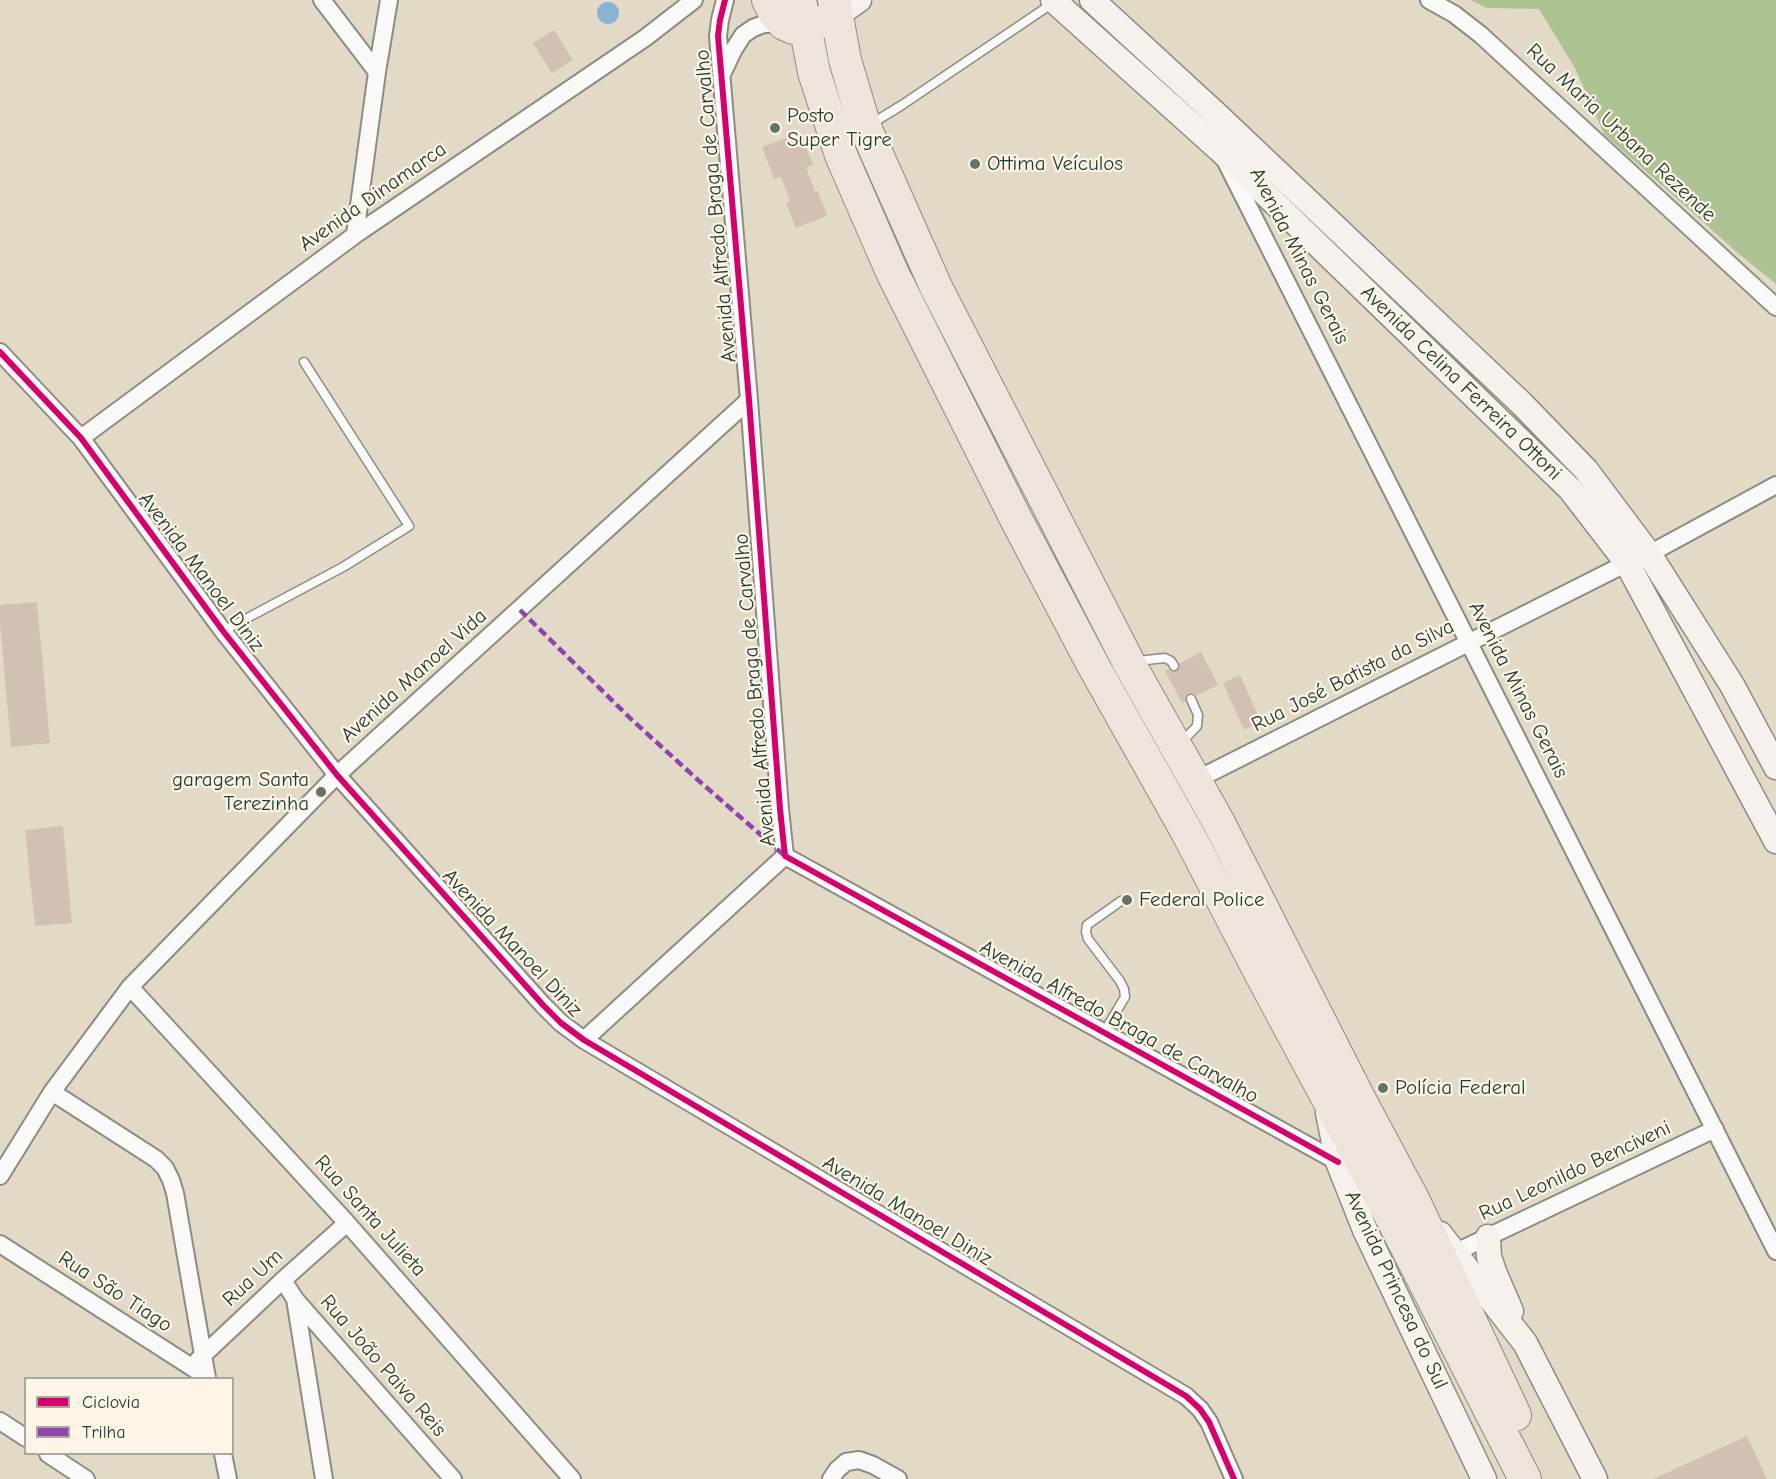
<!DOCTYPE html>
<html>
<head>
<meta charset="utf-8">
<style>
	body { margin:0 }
	#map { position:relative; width:1776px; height:1479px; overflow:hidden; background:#e2d9c7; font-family:"Comic Neue",sans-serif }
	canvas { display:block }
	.legend { position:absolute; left:24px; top:1377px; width:210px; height:78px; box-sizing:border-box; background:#fcf5e5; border:2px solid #a4ab9e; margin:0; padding:8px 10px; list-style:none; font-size:18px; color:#1f3d34 }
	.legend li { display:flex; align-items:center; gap:12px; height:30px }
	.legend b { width:30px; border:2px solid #a4ab9e }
</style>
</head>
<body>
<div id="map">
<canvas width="1776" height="1479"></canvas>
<ul class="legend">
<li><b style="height:8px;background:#d6006c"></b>Ciclovia</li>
<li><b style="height:8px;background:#8e44ad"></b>Trilha</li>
</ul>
</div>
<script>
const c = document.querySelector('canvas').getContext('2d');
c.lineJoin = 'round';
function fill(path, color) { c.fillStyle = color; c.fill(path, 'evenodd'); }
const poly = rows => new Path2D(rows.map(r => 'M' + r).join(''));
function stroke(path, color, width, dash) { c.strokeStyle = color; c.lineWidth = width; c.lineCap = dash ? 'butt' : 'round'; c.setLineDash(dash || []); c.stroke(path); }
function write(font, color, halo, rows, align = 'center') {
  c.font = font + ' "Comic Neue",sans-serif'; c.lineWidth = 4.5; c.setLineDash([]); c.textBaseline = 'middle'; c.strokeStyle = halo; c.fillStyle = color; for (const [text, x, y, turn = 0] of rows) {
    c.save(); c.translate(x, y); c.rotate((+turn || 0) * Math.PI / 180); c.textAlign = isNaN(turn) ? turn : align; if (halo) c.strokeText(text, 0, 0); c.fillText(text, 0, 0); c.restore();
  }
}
fill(poly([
	[1470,0,1776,0,1776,284,1739,254,1604,134,1575,68,1539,9,1487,8]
]), '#adc394');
fill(poly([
	'597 13a11 11 0 1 1 22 0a11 11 0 1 1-22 0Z'
]), '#8ab3d2');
fill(poly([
	[554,30,573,60,552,73,533,43],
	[801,133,813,165,806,167,815,192,818,191,827,216,796,228,786,203,790,201,781,177,774,179,762,147],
	[37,602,50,743,11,747,0,623,0,605],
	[1201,652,1218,685,1182,703,1165,671],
	[1240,675,1261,722,1244,730,1223,683],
	[63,826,72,923,35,926,25,830],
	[1747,1436,1767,1479,1653,1479]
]), '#d2c1b2');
const lane = poly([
	[871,124,902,105,1053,3],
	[223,631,343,567,409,526,304,362],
	[1137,661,1165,658,1171,661,1174,666],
	[1181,743,1197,726,1198,715,1191,699],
	[1104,1032,1125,997,1124,989,1120,981,1088,939,1086,932,1087,925,1121,901]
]);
const street = poly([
	[322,0,377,72],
	[725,0,720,20,718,36,749,400,780,809,785,856,1338,1162],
	[1429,0,1454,14,1481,35,1776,307],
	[722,74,734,49,743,35,753,28,764,24,784,24],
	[1227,164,1776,1251],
	[355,235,377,72,389,0],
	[0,352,81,438,223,631,337,775,543,1005,561,1023,584,1040,1186,1396,1200,1409,1209,1422,1234,1479],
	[81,438,355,235,645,38,694,0],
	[1649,554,1776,485],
	[1196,780,1627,563],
	[130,987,347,1223,572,1479],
	[584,1040,785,856],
	[52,1092,156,1159,165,1168,171,1180,175,1193,207,1378],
	[0,1176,52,1092,130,987,337,775,749,400],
	[0,1244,207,1377],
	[1454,1253,1715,1129],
	[283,1280,295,1299,453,1479],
	[295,1299,324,1479],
	[198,1360,283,1280,347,1223],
	[0,1421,26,1438],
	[48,1454,86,1479],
	[223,1454,228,1479],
	[831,1479,837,1470,846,1462,859,1460,873,1465,898,1479]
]);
const secondary = poly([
	[1053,0,1220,150,1570,489,1627,563,1776,841],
	[1092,0,1217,115,1522,404,1586,470,1649,554,1732,685,1776,767],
	[836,16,859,0],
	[1328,1113,1338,1162,1365,1230,1484,1479],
	[1440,1234,1525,1343,1595,1479],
	[1488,1237,1489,1257,1495,1274,1511,1311]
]);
const highway = poly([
	[768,0,775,14,784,24,793,28,805,28,821,22],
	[800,0,814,72,841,155,892,272,1016,519,1093,665,1187,832,1265,982,1387,1209,1525,1479],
	[834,0,845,60,865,127,936,287,1129,663,1218,821,1360,1100,1413,1199,1515,1415]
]);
stroke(lane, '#8c8d82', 11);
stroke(street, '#8c8d82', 20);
stroke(secondary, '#8c8d82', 27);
stroke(highway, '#8c8d82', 34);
stroke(lane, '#fbf9f7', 8);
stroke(street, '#fbf9f7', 16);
stroke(secondary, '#f6f1ec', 24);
stroke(highway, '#ede4dc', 32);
stroke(poly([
	[520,610,631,719,698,780,785,856]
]), '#8e44ad', 4.5, [9, 4.5]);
stroke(poly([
	[725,0,720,20,718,36,749,400,780,809,785,856,1338,1162],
	[0,352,81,438,223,631,337,775,543,1005,561,1023,584,1040,1186,1396,1200,1409,1209,1422,1234,1479]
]), '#d6006c', 6);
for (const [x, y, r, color] of [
	[775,128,6,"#637467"],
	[975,164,6,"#637467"],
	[321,792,6,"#637467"],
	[1127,900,6,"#637467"],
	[1383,1088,6,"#637467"]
]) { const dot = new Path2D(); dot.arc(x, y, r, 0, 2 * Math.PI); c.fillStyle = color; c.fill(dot); stroke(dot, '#fcf5e5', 2); }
write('21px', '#1f3d34', '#fcf5e5', [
	["Posto",787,116],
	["Super Tigre",787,140],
	["Ottima Veículos",987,164],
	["garagem Santa",309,780,"right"],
	["Terezinha",309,804,"right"],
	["Federal Police",1139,900],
	["Polícia Federal",1395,1088]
], 'left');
write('21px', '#1f3d34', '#fcf5e5', [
	["Rua Maria Urbana Rezende",1621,133,43],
	["Avenida Dinamarca",373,197,-35],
	["Avenida Alfredo Braga de Carvalho",716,206,-95],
	["Avenida Minas Gerais",1299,256,63],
	["Avenida Celina Ferreira Ottoni",1461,383,44],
	["Avenida Manoel Diniz",201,572,53],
	["Avenida Manoel Vida",414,676,-42],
	["Rua José Batista da Silva",1353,676,-27],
	["Avenida Alfredo Braga de Carvalho",755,690,-95],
	["Avenida Minas Gerais",1518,690,63],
	["Avenida Manoel Diniz",512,943,47],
	["Avenida Alfredo Braga de Carvalho",1119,1022,29],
	["Rua Leonildo Benciveni",1575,1171,-25],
	["Avenida Manoel Diniz",907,1211,31],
	["Rua Santa Julieta",370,1216,48],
	["Rua Um",253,1278,-43],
	["Avenida Princesa do Sul",1396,1290,65],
	["Rua São Tiago",115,1292,33],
	["Rua João Paiva Reis",383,1366,49]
]);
</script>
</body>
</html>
